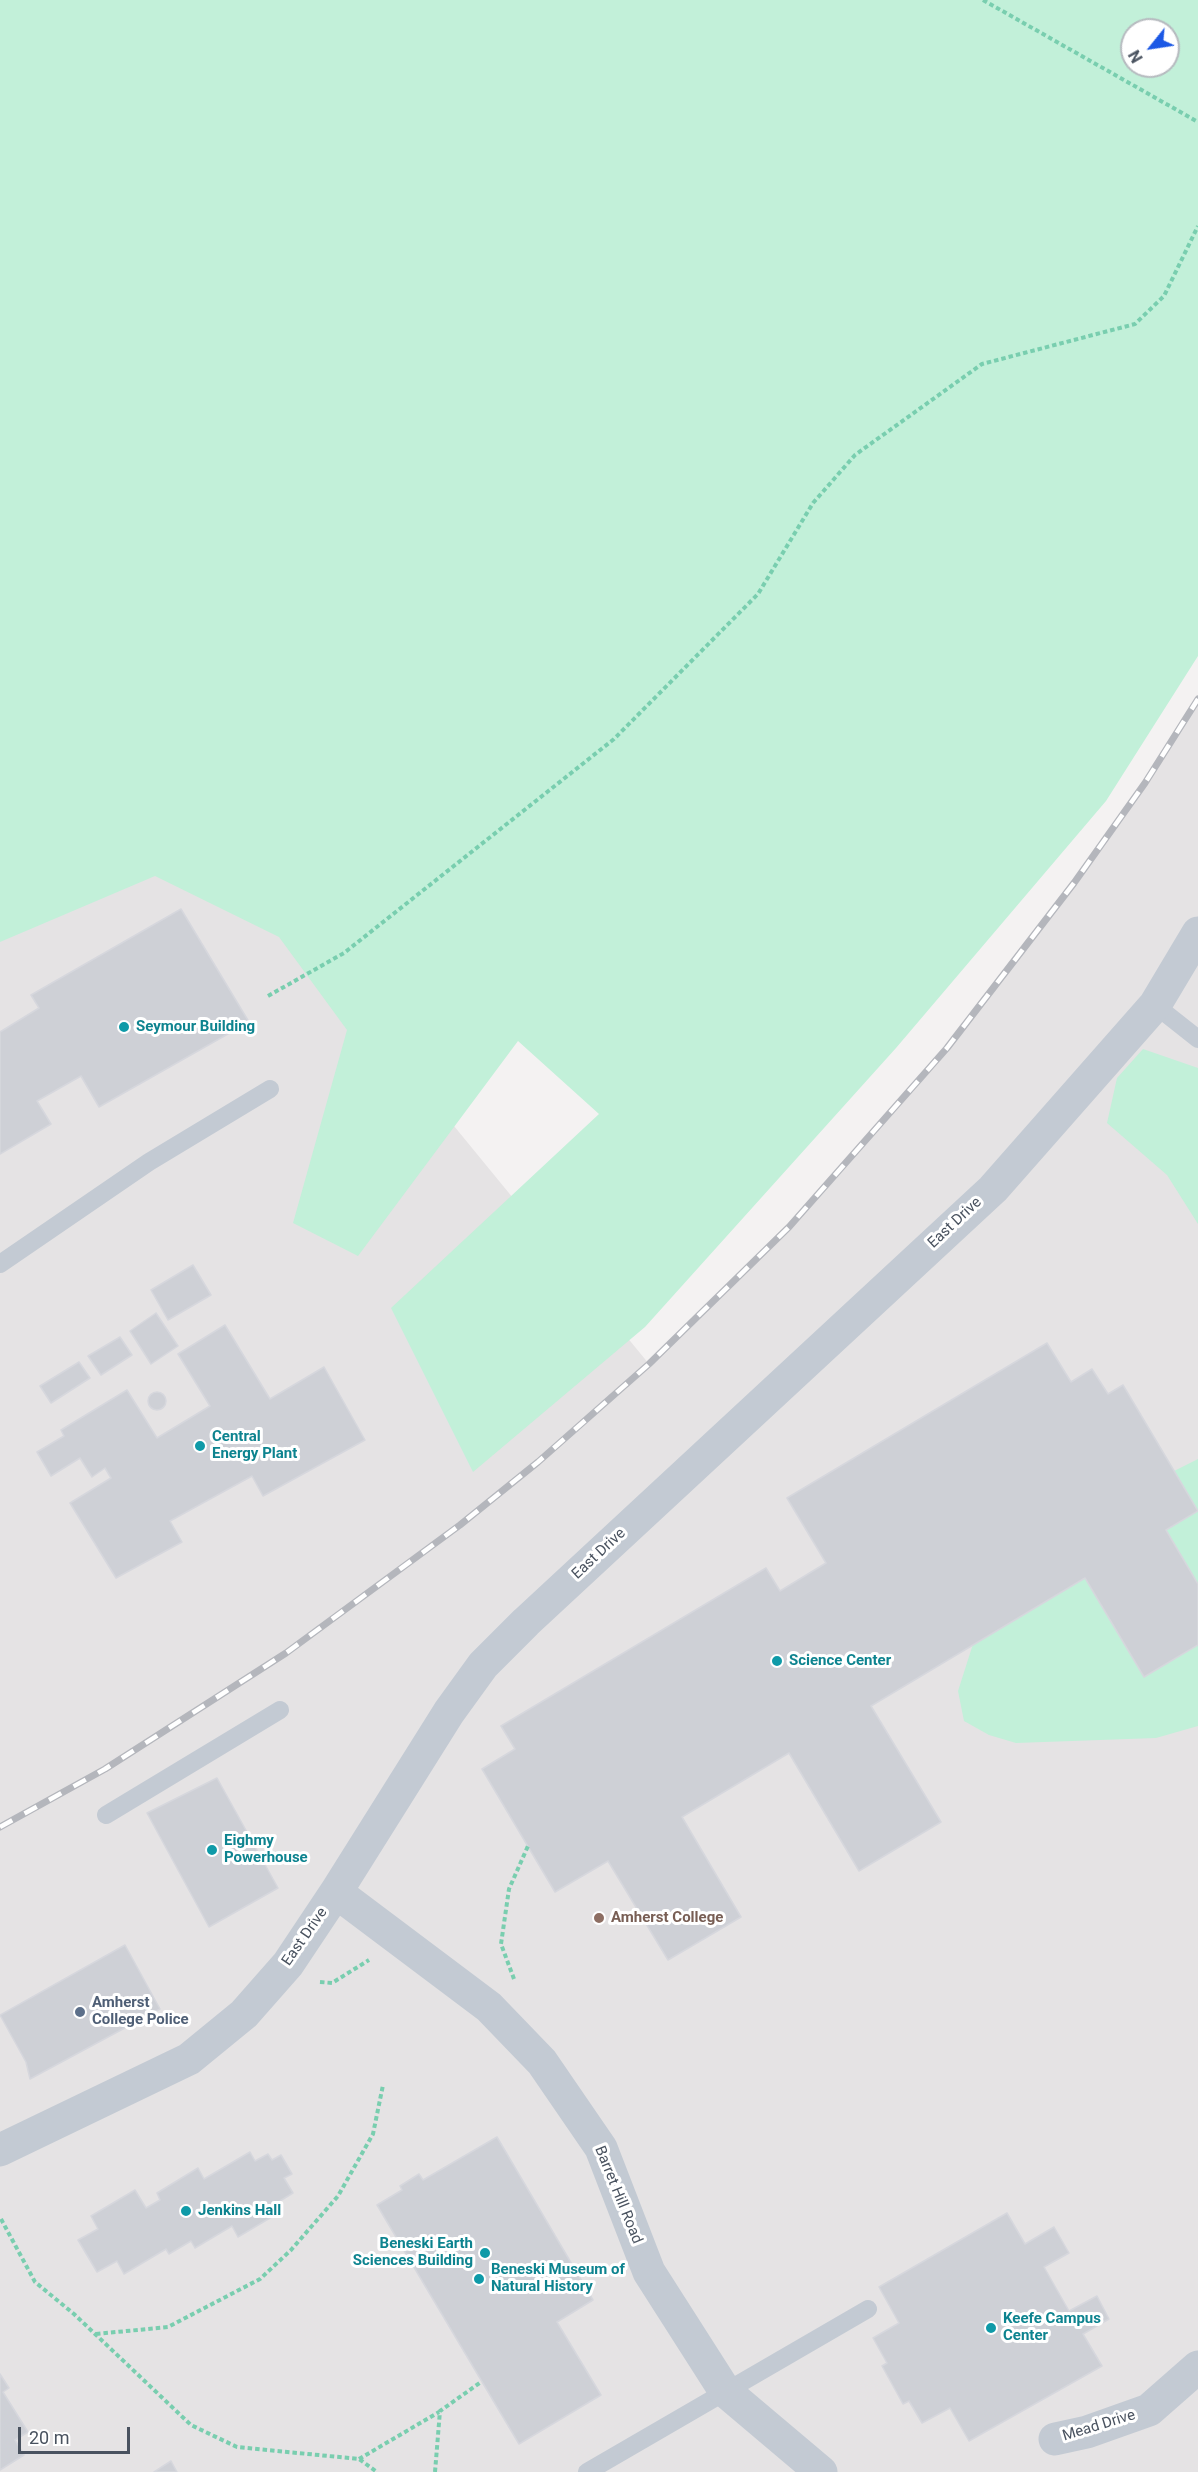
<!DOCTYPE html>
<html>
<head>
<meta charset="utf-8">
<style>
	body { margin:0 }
	#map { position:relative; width:1198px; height:2472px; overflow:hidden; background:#f4f2f2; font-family:Roboto,sans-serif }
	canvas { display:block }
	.north { position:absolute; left:1120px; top:18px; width:60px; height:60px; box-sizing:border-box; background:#fff; border:2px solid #b6babf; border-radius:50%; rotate:240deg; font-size:16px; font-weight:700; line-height:24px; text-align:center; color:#49525f }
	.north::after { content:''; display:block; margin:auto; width:21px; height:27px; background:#1b58e5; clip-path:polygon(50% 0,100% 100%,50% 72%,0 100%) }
	.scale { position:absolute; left:18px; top:2427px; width:112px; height:27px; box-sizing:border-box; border:3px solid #49525f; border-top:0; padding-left:8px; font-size:18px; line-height:21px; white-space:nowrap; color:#49525f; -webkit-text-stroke:4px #fff; paint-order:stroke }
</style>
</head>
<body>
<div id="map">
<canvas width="1198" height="2472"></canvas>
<div class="north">N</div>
<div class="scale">20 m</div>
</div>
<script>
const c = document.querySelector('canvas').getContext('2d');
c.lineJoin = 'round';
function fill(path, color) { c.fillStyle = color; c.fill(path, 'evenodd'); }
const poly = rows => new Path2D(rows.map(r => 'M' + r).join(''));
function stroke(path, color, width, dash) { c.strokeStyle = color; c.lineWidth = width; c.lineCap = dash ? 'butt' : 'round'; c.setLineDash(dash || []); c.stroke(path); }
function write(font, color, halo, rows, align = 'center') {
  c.font = font + ' Roboto,sans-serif'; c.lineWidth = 6; c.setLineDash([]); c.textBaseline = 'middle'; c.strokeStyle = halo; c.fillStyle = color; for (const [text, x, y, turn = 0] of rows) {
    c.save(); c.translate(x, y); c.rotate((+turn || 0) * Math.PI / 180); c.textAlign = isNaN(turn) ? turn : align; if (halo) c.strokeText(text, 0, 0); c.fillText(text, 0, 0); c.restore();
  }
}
fill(poly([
	[1198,699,1198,2472,0,2472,0,892,182,794,649,1364,789,1227,947,1048,1074,883,1145,783]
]), '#e5e3e4');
fill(poly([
	[0,0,1198,0,1198,656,1106,801,896,1048,645,1327,473,1472,391,1308,599,1114,518,1041,358,1256,293,1223,347,1030,279,937,155,876,0,942],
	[1132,30,1168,30,1168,66,1132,66],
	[1143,1049,1198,1068,1198,1224,1167,1175,1107,1123,1117,1078],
	[1198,1459,1198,1584,1166,1530,1198,1511,1174,1471],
	[1085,1578,1144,1677,1198,1645,1198,1726,1156,1738,1016,1743,989,1735,964,1721,958,1691,973,1644]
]), '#c2f0d9');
const building = poly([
	[181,909,249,1022,99,1107,81,1076,37,1101,51,1124,0,1154,0,1032,39,1008,31,995,181,909],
	[193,1265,211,1295,168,1320,151,1290,193,1265],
	[156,1313,178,1346,151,1364,130,1331,156,1313],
	[225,1325,270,1399,324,1367,365,1440,263,1496,252,1476,170,1521,182,1542,116,1578,70,1503,111,1478,105,1468,92,1477,80,1458,51,1476,37,1452,64,1436,61,1430,127,1390,157,1438,210,1406,178,1354,225,1325],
	[120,1337,132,1355,101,1375,88,1356,120,1337],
	[1047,1343,1071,1382,1092,1369,1108,1394,1123,1385,1198,1511,1166,1530,1198,1584,1198,1645,1144,1677,1085,1578,871,1706,941,1822,859,1871,789,1753,682,1817,741,1917,668,1960,608,1861,555,1892,482,1769,515,1749,501,1726,766,1568,780,1591,826,1563,787,1498,1047,1343],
	[79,1362,90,1378,51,1403,40,1386,79,1362],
	'148 1401a9 9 0 1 1 18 0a9 9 0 1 1-18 0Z',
	[217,1778,278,1888,209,1927,147,1813,217,1778],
	[125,1945,160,2009,30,2079,26,2062,0,2015,125,1945],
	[497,2137,593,2300,557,2322,601,2395,519,2444,377,2205,402,2190,400,2186,419,2174,423,2180,497,2137],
	[250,2152,255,2161,268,2154,272,2160,281,2155,292,2174,284,2178,293,2193,270,2207,275,2215,238,2237,232,2226,195,2248,191,2241,169,2254,166,2249,124,2274,117,2261,97,2272,78,2240,98,2229,91,2216,135,2190,146,2208,160,2200,157,2193,198,2168,204,2179,250,2152],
	[1007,2213,1025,2244,1054,2227,1069,2253,1044,2267,1069,2311,1097,2296,1109,2319,1083,2334,1102,2366,969,2441,950,2408,922,2423,909,2401,903,2404,882,2366,887,2363,873,2338,899,2323,879,2287,1007,2213],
	[0,2374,9,2388,3,2392,28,2432,15,2440,24,2455,0,2470,0,2374],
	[171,2461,177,2472,154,2472,171,2461]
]);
fill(building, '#ced0d6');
stroke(building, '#d6d7dd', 1.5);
stroke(poly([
	[983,0,1198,122],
	[268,996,344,953,614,739,758,594,813,503,855,455,982,364,1135,324,1164,296,1198,226],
	[514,1979,501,1944,509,1889,528,1846],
	[320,1982,332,1983,369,1960],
	[1,2219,35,2282,74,2314,191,2425,237,2447,359,2459,377,2472],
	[96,2334,168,2327,260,2279,291,2250,338,2196,373,2134,383,2085],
	[359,2459,439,2412],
	[435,2472,440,2411,481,2382]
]), '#79ceaf', 4, [4.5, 3]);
stroke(poly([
	[1155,1005,1198,1039],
	[0,1264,149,1162,270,1089],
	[106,1815,280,1710],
	[587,2472,868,2309]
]), '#c3cad3', 18);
stroke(poly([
	[336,1892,489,2007,542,2062,601,2148,649,2272,725,2391,821,2472],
	[0,2150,189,2059,244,2014,288,1964,336,1892,449,1712,483,1665,526,1622,993,1189,1155,1005,1198,933],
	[1055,2439,1087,2432,1149,2410,1198,2367]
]), '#c3cad3', 33);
const rail = poly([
	[0,1827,105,1769,286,1653,460,1525,538,1462,649,1364,789,1227,947,1048,1074,883,1145,783,1198,699]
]);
stroke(rail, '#b4b6bc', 7);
stroke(rail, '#fff', 4.5, [14]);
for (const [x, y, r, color] of [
	[124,1027,6,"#0f9aa8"],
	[200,1446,6,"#0f9aa8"],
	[777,1661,6,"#0f9aa8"],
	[212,1850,6,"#0f9aa8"],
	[599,1918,6,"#8d6e63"],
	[80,2012,6,"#5c6f8a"],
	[186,2211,6,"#0f9aa8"],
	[485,2253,6,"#0f9aa8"],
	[479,2279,6,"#0f9aa8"],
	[991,2328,6,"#0f9aa8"]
]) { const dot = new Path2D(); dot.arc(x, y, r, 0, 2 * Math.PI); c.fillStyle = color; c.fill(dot); stroke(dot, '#fff', 2); }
write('bold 15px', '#0d838f', '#fff', [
	["Seymour Building",136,1027],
	["Central",212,1437],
	["Energy Plant",212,1454],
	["Science Center",789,1661],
	["Eighmy",224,1841],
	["Powerhouse",224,1858],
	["Jenkins Hall",198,2211],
	["Beneski Earth",473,2244,"right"],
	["Sciences Building",473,2261,"right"],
	["Beneski Museum of",491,2270],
	["Natural History",491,2287],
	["Keefe Campus",1003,2319],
	["Center",1003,2336]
], 'left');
write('15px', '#49525f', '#fff', [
	["East Drive",955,1223,-43],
	["East Drive",599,1554,-43],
	["East Drive",305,1937,-55],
	["Barret Hill Road",618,2195,68],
	["Mead Drive",1099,2426,-17]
]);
write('bold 15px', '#785e54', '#fff', [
	["Amherst College",611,1918]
], 'left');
write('bold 15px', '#4e5e75', '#fff', [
	["Amherst",92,2003],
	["College Police",92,2020]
], 'left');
</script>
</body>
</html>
